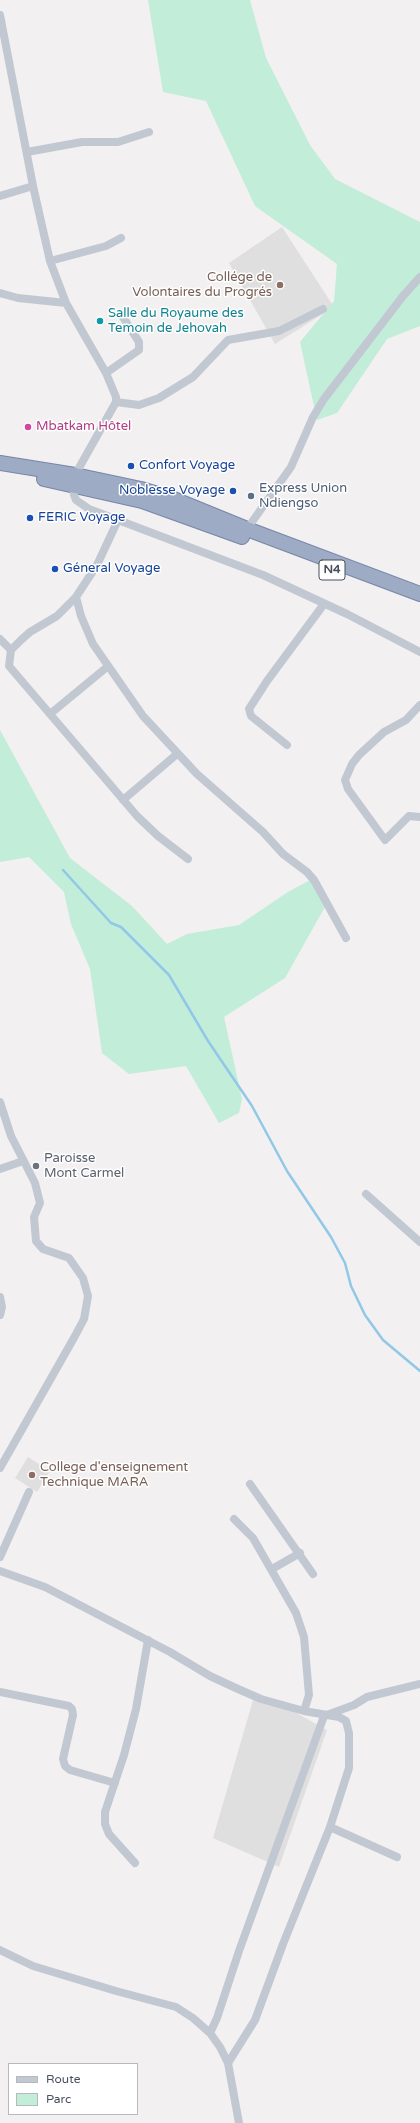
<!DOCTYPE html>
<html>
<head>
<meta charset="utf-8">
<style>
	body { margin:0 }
	#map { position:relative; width:420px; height:2123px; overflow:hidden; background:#f2f0f0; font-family:"Varela Round",sans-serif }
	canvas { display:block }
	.legend { position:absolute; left:8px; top:2063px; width:130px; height:52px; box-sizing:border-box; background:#fff; border:1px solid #b6b9be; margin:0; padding:5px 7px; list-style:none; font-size:12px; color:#49505d }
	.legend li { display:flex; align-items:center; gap:8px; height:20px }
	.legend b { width:20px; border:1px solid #b6b9be }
</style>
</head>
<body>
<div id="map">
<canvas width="420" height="2123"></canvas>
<ul class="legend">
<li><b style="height:5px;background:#c2c8d1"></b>Route</li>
<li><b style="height:11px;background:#c1edd9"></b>Parc</li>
</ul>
</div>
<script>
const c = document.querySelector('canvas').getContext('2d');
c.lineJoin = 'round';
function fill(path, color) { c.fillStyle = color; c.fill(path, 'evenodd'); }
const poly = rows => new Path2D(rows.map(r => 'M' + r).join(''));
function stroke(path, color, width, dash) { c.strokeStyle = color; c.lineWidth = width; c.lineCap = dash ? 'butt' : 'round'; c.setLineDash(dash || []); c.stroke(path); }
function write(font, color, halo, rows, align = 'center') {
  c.font = font + ' "Varela Round",sans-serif'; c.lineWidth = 3; c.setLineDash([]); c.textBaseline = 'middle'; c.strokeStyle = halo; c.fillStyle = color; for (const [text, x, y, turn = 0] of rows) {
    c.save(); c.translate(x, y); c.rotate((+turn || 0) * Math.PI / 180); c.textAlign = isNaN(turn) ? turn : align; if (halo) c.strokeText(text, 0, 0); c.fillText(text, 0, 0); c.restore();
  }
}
fill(poly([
	[282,227,334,307,275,344,229,263],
	[28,1457,50,1471,37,1492,15,1478],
	[253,1700,289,1709,327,1730,279,1867,213,1838]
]), '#e0dfdf');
fill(poly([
	[148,0,250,0,266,58,310,145,335,179,420,222,420,326,387,339,337,413,317,420,300,342,334,301,337,264,255,206,206,101,163,92],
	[0,730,70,858,132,906,167,944,187,934,239,925,288,892,312,879,326,905,285,978,224,1017,242,1099,239,1113,219,1123,186,1066,129,1074,102,1053,90,969,71,924,64,892,29,857,0,862]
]), '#c1edd9');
stroke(poly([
	[63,870,111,923,121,927,169,975,208,1041,252,1106,287,1171,331,1237,345,1263,351,1286,365,1315,383,1340,420,1371]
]), '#91c8e8', 2.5);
const trunk = poly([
	[0,463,75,475,141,489,171,498,247,529,420,594],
	[44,479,142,501,242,537]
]);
stroke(trunk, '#7686a8', 16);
stroke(poly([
	[0,15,33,186,50,261,66,303,106,373,116,397,116,402,75,475,74,495,76,500,89,509,263,575,347,614,420,652],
	[27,152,82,142,118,142,149,132],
	[0,196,33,186],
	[50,261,106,246,121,238],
	[0,293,18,298,66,303],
	[106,373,139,350,139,342,121,314],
	[116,402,139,405,159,398,193,377,228,340,279,331,323,309],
	[118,520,97,565,76,597,57,616,30,632,21,640,11,650,9,666,137,816,158,836,188,859],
	[247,529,291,467,313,417,324,399,403,296,420,277],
	[76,597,81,616,93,644,143,716,197,774,263,832,283,854,307,872,314,880,346,938],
	[0,639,11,650],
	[420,705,406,720,384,732,359,755,352,764,345,780,348,789,385,840,409,816,420,817],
	[50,714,107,667],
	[287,745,251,716,249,709,267,681,324,604],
	[123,800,177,754],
	[0,1102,11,1136,35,1183,40,1203,34,1217,36,1241,43,1249,69,1258,83,1278,88,1296,84,1319,75,1336,0,1468],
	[0,1169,23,1161],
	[366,1194,420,1242],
	[0,1297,2,1307,0,1315],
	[250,1484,313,1574],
	[234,1519,253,1538,296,1613,304,1637,309,1695,304,1711],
	[0,1557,29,1492],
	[272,1569,300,1553],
	[0,1571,45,1587,170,1652,210,1676,238,1689,261,1699,304,1711,339,1717,346,1721,349,1733,349,1768,330,1827,283,1944,255,2020,228,2063],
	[0,1692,69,1706,72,1709,73,1715,63,1759,65,1766,70,1770,115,1783],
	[330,1827,397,1857],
	[135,1863,109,1834,105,1824,105,1812,124,1755,136,1709,148,1640],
	[0,1950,33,1966,116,1991,176,2007,193,2018,210,2033,220,2047,228,2063,239,2123],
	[210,2033,217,2018,239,1951,324,1716,354,1705,367,1697,420,1684]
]), '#c2c8d1', 8);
stroke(trunk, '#9eabc4', 14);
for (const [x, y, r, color] of [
	[280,285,4,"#8d6e63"],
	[100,321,4,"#0f9aa8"],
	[28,427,4,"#d1479c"],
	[131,466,4,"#1a4fb4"],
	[233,491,4,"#1a4fb4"],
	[251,496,4,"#5c6f8a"],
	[30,518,4,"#1a4fb4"],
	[55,569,4,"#1a4fb4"],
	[36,1166,4,"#6b7280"],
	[32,1475,4,"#8d6e63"]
]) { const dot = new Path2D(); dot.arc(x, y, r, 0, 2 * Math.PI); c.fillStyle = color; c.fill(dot); stroke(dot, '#fff', 1.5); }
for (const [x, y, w] of [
	[332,570,26]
]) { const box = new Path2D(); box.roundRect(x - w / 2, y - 10, w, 20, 3); c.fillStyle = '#fff'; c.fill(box); stroke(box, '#49505d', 1); }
write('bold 12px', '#49505d', null, [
	["N4",332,570]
]);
write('13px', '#785e54', '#fff', [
	["Collége de",272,278],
	["Volontaires du Progrés",272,293],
	["College d'enseignement",40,1468,"left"],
	["Technique MARA",40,1483,"left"]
], 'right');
write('13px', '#0d838f', '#fff', [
	["Salle du Royaume des",108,314],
	["Temoin de Jehovah",108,329]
], 'left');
write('13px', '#b23c85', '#fff', [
	["Mbatkam Hôtel",36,427]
], 'left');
write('13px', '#164399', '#fff', [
	["Confort Voyage",139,466],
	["Noblesse Voyage",225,491,"right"],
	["FERIC Voyage",38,518],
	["Géneral Voyage",63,569]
], 'left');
write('13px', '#4e5e75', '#fff', [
	["Express Union",259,489],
	["Ndiengso",259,504]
], 'left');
write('13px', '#5b616d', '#fff', [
	["Paroisse",44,1159],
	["Mont Carmel",44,1174]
], 'left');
</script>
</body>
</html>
